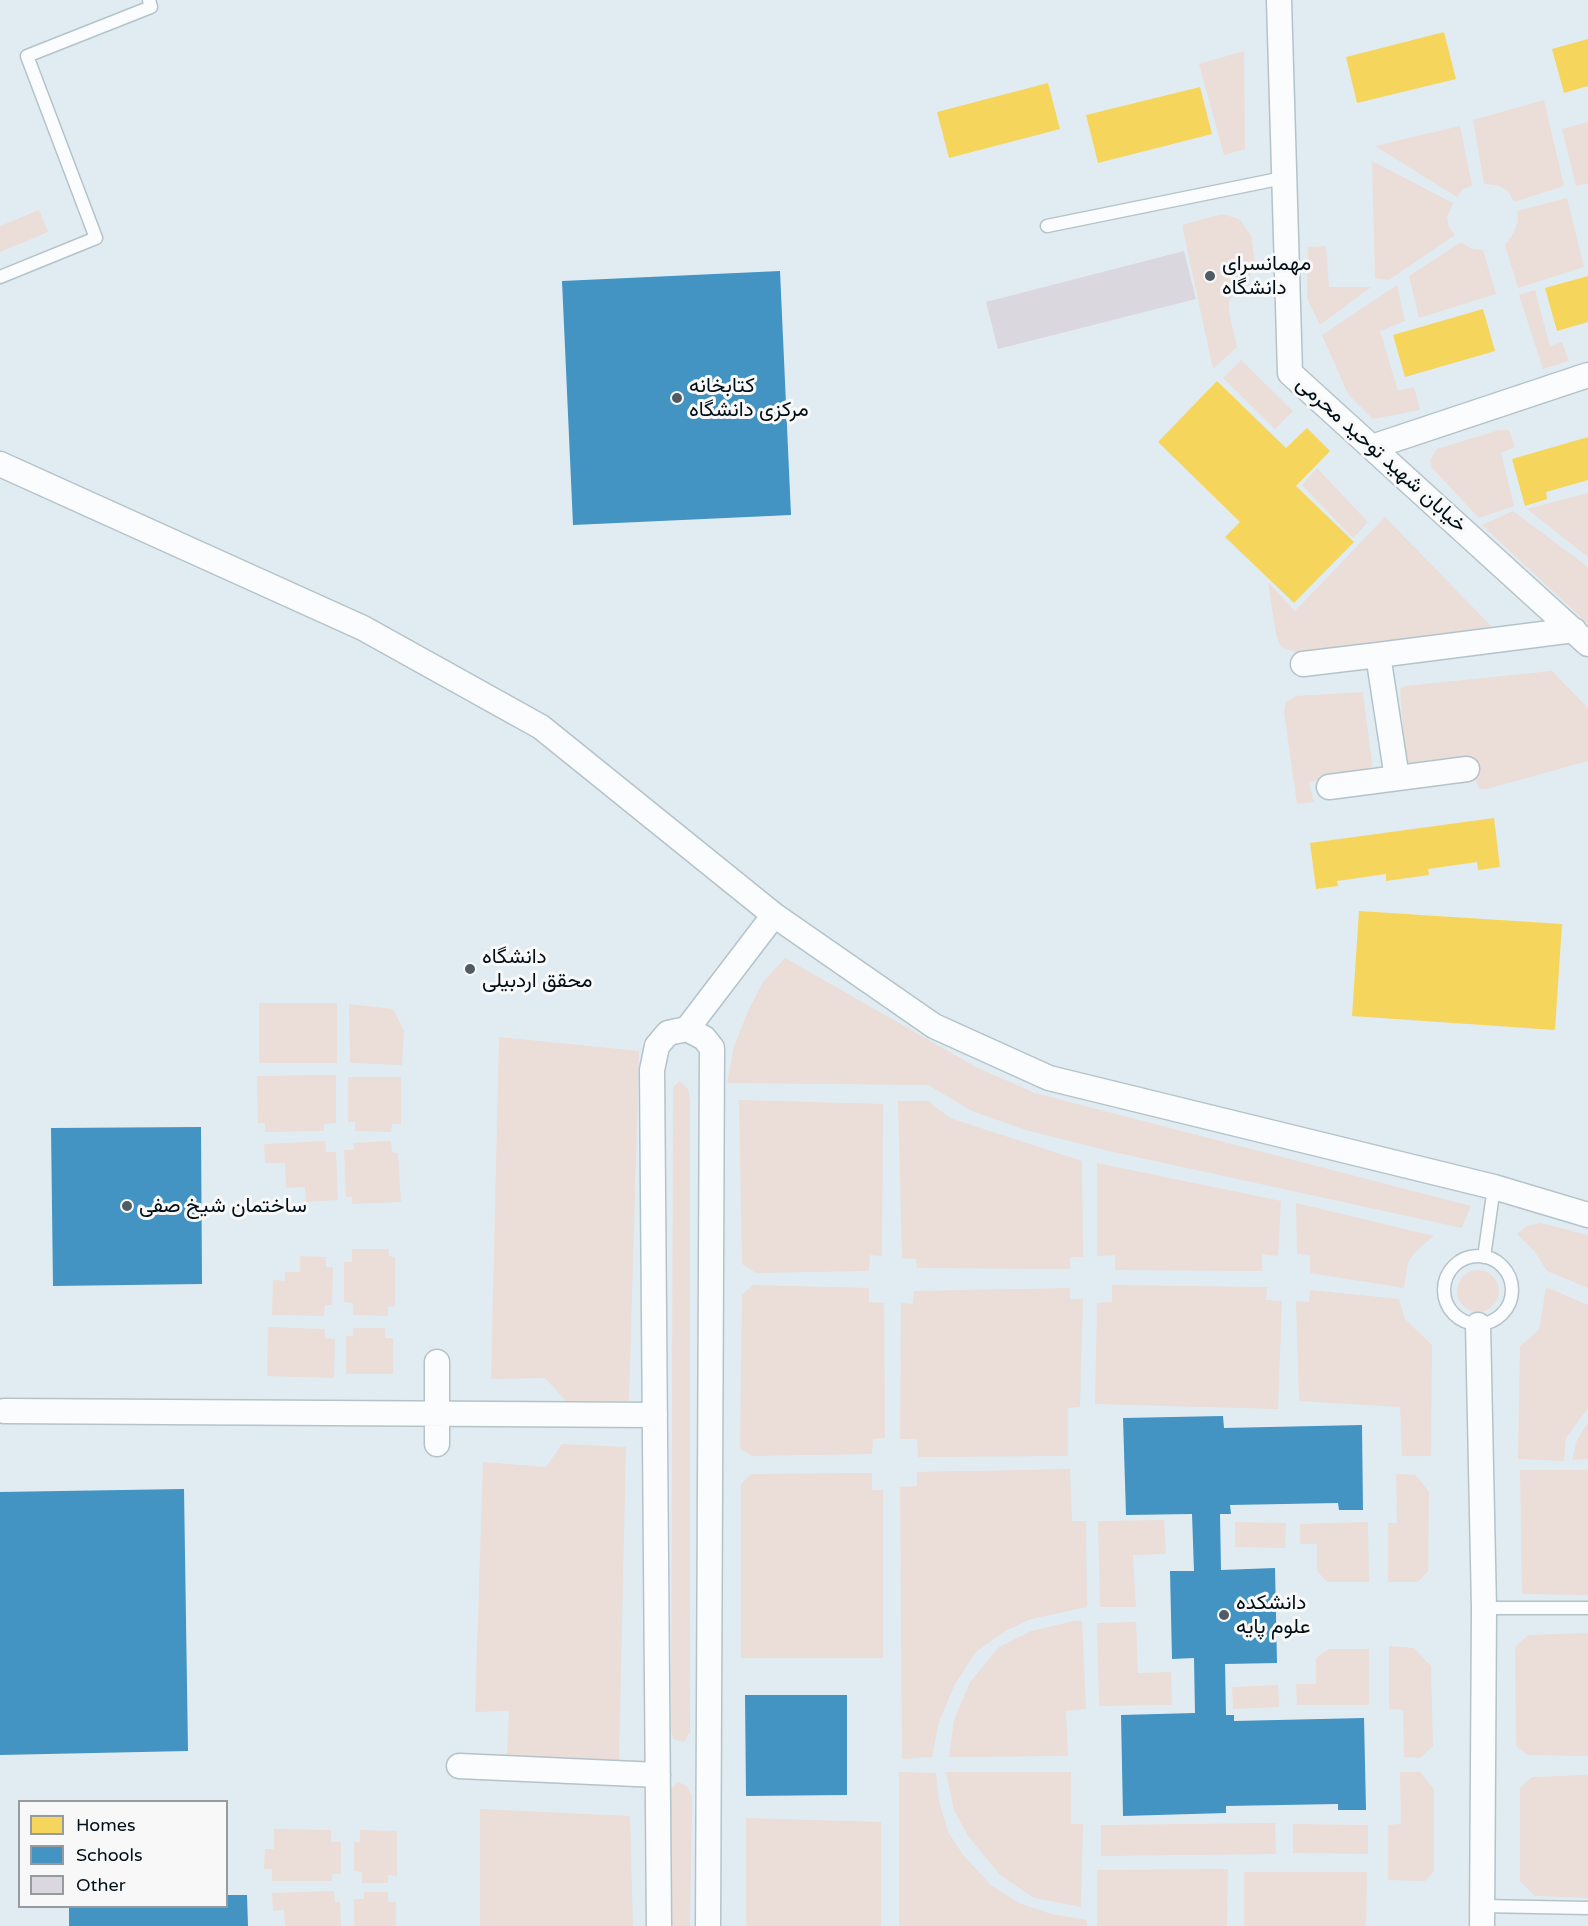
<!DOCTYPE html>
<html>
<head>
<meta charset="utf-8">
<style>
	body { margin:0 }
	#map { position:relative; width:1588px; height:1926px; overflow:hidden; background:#e1ecf2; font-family:"Varela Round",sans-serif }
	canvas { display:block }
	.legend { position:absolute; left:18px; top:1800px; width:210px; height:108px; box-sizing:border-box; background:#f8f8f8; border:2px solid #959b9e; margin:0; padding:8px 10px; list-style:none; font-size:18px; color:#000f17 }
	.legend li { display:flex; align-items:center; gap:12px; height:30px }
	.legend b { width:30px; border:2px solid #959b9e }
</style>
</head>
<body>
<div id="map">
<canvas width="1588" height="1926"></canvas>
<ul class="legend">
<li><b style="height:16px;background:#f6d55c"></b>Homes</li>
<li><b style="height:16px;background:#4393c3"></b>Schools</li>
<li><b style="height:16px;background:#dad7de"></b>Other</li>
</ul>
</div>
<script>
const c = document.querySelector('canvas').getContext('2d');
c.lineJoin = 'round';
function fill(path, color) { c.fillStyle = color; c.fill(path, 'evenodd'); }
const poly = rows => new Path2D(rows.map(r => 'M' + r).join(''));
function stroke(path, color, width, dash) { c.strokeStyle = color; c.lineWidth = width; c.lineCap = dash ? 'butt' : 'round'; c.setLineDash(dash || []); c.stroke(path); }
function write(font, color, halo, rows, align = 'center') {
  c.font = font + ' "Varela Round",Vazirmatn,sans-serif'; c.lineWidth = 6; c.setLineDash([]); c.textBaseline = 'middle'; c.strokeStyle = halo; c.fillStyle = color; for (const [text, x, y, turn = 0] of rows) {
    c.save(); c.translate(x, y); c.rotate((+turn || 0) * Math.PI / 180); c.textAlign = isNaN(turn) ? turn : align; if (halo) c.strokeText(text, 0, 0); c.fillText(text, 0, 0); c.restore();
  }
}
fill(poly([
	[1244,51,1245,149,1224,155,1199,64],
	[1544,100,1564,186,1514,202,1508,191,1497,185,1484,184,1473,120],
	[1588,122,1588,183,1576,186,1562,129],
	[1460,126,1472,186,1463,189,1457,197,1375,146],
	[1372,161,1453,203,1447,218,1449,227,1455,235,1389,280,1375,278],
	[1567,198,1584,267,1518,288,1505,245,1514,232,1518,221,1517,211],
	[39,210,48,232,0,252,0,226],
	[1222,214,1239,219,1251,235,1255,263,1247,283,1229,300,1229,312,1237,347,1213,369,1182,225],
	[1461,242,1472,249,1483,250,1496,294,1419,318,1409,276],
	[1326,246,1329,287,1371,287,1320,325,1307,298,1308,247],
	[1397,285,1405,321,1380,331,1398,391,1414,387,1420,410,1373,419,1348,394,1322,335],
	[1535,290,1550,346,1562,342,1569,361,1543,369,1519,295],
	[1241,360,1293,411,1275,429,1223,378],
	[1499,430,1509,430,1515,447,1501,453,1514,506,1479,518,1432,468,1430,460,1437,449],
	[1317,468,1368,522,1353,538,1302,485],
	[1588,493,1588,557,1527,509],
	[1513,511,1588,567,1588,624,1482,525],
	[1385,517,1495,630,1296,652,1281,647,1276,635,1268,582,1295,611],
	[1552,671,1588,708,1588,761,1487,789,1480,789,1476,782,1472,761,1411,769,1406,764,1400,689,1405,686],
	[1363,692,1372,763,1370,770,1309,782,1314,802,1297,804,1284,712,1286,702,1296,696],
	[785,958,976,1067,1035,1093,1471,1206,1462,1228,1109,1151,1026,1130,972,1111,928,1085,727,1083,734,1047,748,1011,763,982],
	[259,1003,337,1003,337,1063,259,1063],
	[349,1004,393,1009,404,1031,402,1065,350,1063],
	[499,1037,639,1051,629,1401,566,1401,545,1378,491,1379],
	[336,1075,336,1123,324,1124,324,1131,265,1132,265,1123,258,1123,257,1076],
	[348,1077,401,1077,401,1124,392,1124,391,1132,355,1131,355,1122,348,1122],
	[680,1081,688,1089,690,1100,690,1732,684,1742,673,1739,671,1728,673,1087],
	[739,1100,883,1104,882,1256,870,1255,869,1271,756,1273,742,1264],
	[898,1101,928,1101,950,1118,1082,1161,1083,1257,1070,1257,1070,1269,917,1268,916,1259,902,1258],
	[325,1141,326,1152,336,1152,338,1200,306,1202,305,1187,286,1188,285,1163,265,1163,264,1144],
	[391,1141,392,1152,398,1153,401,1202,352,1204,352,1197,346,1197,344,1150,354,1150,353,1143],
	[1097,1163,1281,1201,1278,1256,1262,1254,1262,1271,1115,1270,1115,1255,1097,1256],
	[1296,1203,1434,1236,1417,1250,1408,1262,1404,1288,1310,1273,1310,1255,1297,1254],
	[1541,1223,1588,1235,1588,1288,1547,1271,1535,1252,1517,1234,1527,1226],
	[352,1249,389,1249,389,1256,395,1257,395,1306,388,1307,388,1316,353,1315,353,1303,344,1302,344,1262,352,1262],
	[300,1256,326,1257,326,1267,333,1267,332,1305,325,1305,324,1316,272,1315,273,1280,285,1281,285,1272,300,1272],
	'1457 1291a21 21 0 1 1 42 0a21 21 0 1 1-42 0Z',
	[753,1285,869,1288,869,1302,884,1303,885,1438,873,1439,872,1454,752,1456,740,1449,742,1295],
	[1112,1285,1267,1287,1266,1300,1282,1301,1278,1409,1095,1404,1097,1303,1112,1302],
	[1546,1287,1588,1305,1588,1408,1566,1438,1564,1461,1518,1459,1520,1346,1539,1330],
	[1070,1288,1070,1299,1083,1299,1080,1407,1068,1408,1068,1456,918,1457,917,1439,900,1439,901,1303,913,1304,914,1291],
	[1310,1290,1399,1299,1405,1319,1432,1345,1431,1456,1402,1456,1400,1407,1299,1401,1296,1301,1309,1302],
	[268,1327,325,1329,325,1338,335,1339,334,1378,267,1376],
	[353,1328,385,1328,385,1338,393,1338,393,1374,346,1374,346,1336,353,1336],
	[1588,1422,1588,1459,1572,1460,1577,1440],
	[562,1444,626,1447,619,1761,507,1757,509,1711,475,1712,483,1462,546,1467],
	[1070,1469,1072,1521,1086,1521,1087,1607,1031,1619,1005,1631,976,1652,955,1684,939,1722,932,1757,902,1759,900,1487,917,1486,917,1472],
	[1520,1470,1588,1470,1588,1595,1522,1594],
	[872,1473,872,1490,883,1490,883,1658,741,1658,741,1484,751,1474],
	[1396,1474,1416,1475,1429,1492,1428,1571,1418,1582,1388,1582,1388,1523,1397,1523],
	[1164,1520,1166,1554,1133,1555,1136,1607,1100,1607,1098,1521],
	[1235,1522,1286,1523,1285,1548,1235,1547],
	[1368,1522,1369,1582,1327,1582,1317,1571,1317,1544,1300,1544,1300,1524],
	[1074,1621,1082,1621,1086,1709,1066,1711,1068,1756,949,1757,954,1720,970,1682,999,1647,1031,1631],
	[1136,1622,1138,1673,1171,1672,1172,1705,1099,1706,1097,1623],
	[1588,1633,1588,1756,1528,1755,1516,1746,1515,1647,1528,1635],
	[1389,1646,1414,1648,1431,1666,1433,1746,1420,1758,1404,1757,1403,1710,1389,1709],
	[1329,1649,1369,1649,1369,1705,1297,1705,1296,1684,1316,1684,1316,1658],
	[1278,1685,1279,1707,1233,1709,1232,1687],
	[899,1772,936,1773,939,1801,948,1832,964,1856,991,1885,1019,1903,1051,1914,1087,1920,1087,1926,899,1926],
	[946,1772,1071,1772,1071,1824,1083,1824,1081,1907,1034,1898,1000,1875,968,1836,954,1810],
	[1400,1772,1420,1772,1434,1789,1434,1871,1425,1881,1388,1880,1388,1825,1401,1824],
	[1588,1775,1588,1898,1535,1896,1520,1881,1520,1788,1532,1777],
	[678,1782,687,1786,692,1796,690,1926,670,1926,669,1802,671,1789],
	[480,1809,630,1816,633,1926,480,1926],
	[746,1818,881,1822,881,1926,746,1926],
	[1275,1823,1276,1854,1101,1856,1101,1825],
	[1293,1824,1368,1825,1368,1854,1293,1853],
	[274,1829,331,1830,331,1842,341,1842,341,1874,332,1874,332,1881,272,1881,272,1869,264,1869,265,1849,274,1849],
	[360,1830,397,1831,397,1876,388,1875,388,1883,362,1883,362,1872,354,1871,354,1842,360,1842],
	[1228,1869,1227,1926,1097,1926,1097,1870],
	[1244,1872,1367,1872,1366,1926,1244,1926],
	[334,1891,335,1902,340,1902,341,1926,285,1926,284,1910,273,1911,272,1893],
	[364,1892,388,1892,388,1902,396,1902,396,1926,354,1926,354,1899,364,1899]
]), '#ebddd7');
fill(poly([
	[1444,32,1456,79,1357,103,1346,57],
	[1588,39,1588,86,1564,93,1552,49],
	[1048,83,1060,129,949,158,937,112],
	[1200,87,1212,134,1098,163,1086,115],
	[1588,276,1588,322,1557,331,1545,288],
	[1483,309,1495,351,1405,377,1393,335],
	[1217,381,1286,448,1307,428,1330,451,1296,486,1354,542,1294,603,1225,537,1240,522,1158,442],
	[1588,437,1588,480,1546,492,1547,499,1525,506,1512,459],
	[1494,818,1500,867,1478,870,1477,862,1428,869,1429,875,1386,881,1386,874,1337,881,1338,886,1316,889,1310,843],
	[1359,911,1562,924,1555,1030,1352,1016]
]), '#f6d55c');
fill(poly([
	[780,271,791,515,573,525,562,281],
	[201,1127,202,1284,53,1286,51,1128],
	[1223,1416,1224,1428,1362,1425,1363,1510,1339,1510,1338,1503,1230,1505,1231,1514,1220,1514,1221,1570,1275,1568,1277,1663,1225,1664,1226,1715,1234,1715,1234,1721,1364,1718,1366,1810,1338,1810,1338,1804,1226,1806,1226,1813,1123,1816,1121,1715,1195,1713,1194,1658,1172,1659,1170,1571,1194,1571,1192,1514,1126,1515,1123,1418],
	[184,1489,188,1751,0,1755,0,1492],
	[745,1695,847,1695,847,1795,746,1796],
	[226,1895,247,1895,248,1926,69,1926,69,1906,226,1906]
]), '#4393c3');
fill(poly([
	[1184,251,1196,299,998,349,986,302]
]), '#dad7de');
const lane = poly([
	[1047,226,1283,178],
	[0,277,96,238,27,56,151,7,149,0],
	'1444 1290a34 34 0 1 1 68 0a34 34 0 1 1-68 0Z',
	[1484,1257,1494,1187],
	[1484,1608,1588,1608],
	[1482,1906,1588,1908]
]);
const street = poly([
	[1279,0,1290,373,1588,644],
	[1372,447,1588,375],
	[0,464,363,628,541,727,774,915,934,1026,1049,1078,1494,1187,1588,1215],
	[1303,664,1378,655],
	[1397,778,1378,655,1574,630],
	[1329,787,1467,769],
	[687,1029,774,915],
	[1478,1325,1484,1608,1482,1926],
	[437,1362,437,1444],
	[4,1411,655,1415],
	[459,1766,658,1775],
	[659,1926,652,1070,657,1046,668,1033,687,1029,704,1038,712,1048,708,1926]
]);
stroke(lane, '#b4c3ca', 15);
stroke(street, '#b4c3ca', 27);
stroke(lane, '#fafcfd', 12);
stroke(street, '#fafcfd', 24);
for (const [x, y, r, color] of [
	[1210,276,6,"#4f5c64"],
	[677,398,6,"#4f5c64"],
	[470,969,6,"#4f5c64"],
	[127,1206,6,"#4f5c64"],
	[1224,1615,6,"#4f5c64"]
]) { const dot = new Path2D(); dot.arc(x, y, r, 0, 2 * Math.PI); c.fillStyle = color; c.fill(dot); stroke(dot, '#f8f8f8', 2); }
write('21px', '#000f17', '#f8f8f8', [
	["مهمانسرای",1222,264],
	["دانشگاه",1222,288],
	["کتابخانه",689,386],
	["مرکزی دانشگاه",689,410],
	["دانشگاه",482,957],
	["محقق اردبیلی",482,981],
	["ساختمان شیخ صفی",139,1206],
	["دانشکده",1236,1603],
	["علوم پایه",1236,1627]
], 'left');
write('21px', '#000f17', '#f8f8f8', [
	["خیابان شهید توحید محرمی",1381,455,42]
]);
</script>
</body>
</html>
